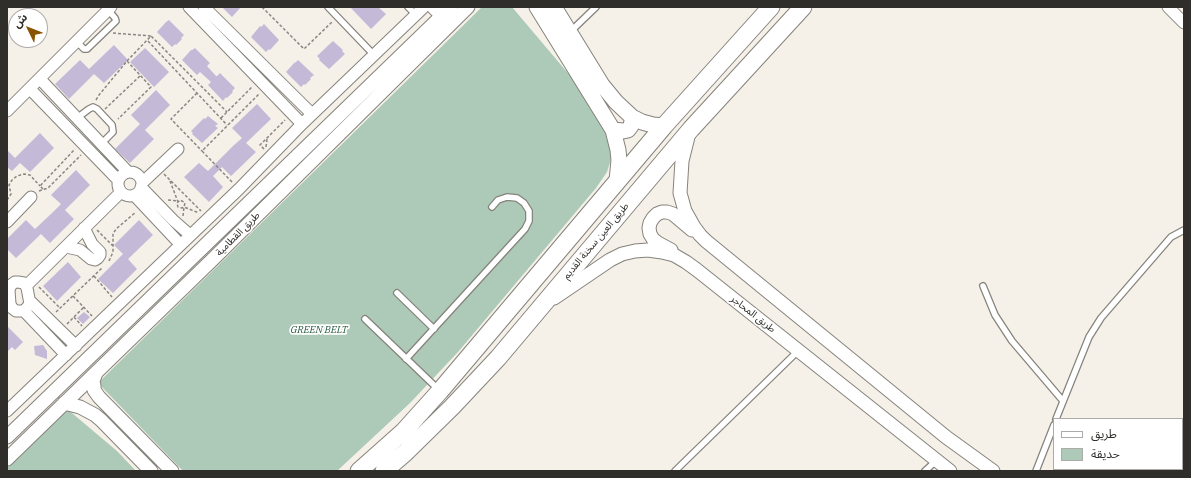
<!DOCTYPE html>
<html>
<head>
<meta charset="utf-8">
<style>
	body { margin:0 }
	#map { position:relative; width:1191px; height:478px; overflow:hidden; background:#f5f0e8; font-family:"IBM Plex Serif","Noto Sans Arabic",serif }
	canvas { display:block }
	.frame { position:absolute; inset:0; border:8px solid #2f2e2b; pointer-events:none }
	.legend { position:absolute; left:1053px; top:418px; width:130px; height:52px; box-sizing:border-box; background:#fff; border:1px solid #acabaa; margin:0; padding:5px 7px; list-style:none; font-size:12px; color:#2f2e2b }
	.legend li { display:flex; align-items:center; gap:8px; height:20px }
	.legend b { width:20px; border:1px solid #acabaa }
	.north { position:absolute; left:8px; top:8px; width:40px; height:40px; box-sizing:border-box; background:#fff; border:1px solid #acabaa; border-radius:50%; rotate:313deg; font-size:11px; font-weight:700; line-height:16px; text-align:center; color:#2f2e2b }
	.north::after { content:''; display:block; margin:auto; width:14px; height:18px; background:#895401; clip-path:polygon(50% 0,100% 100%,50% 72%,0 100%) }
</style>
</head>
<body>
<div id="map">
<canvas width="1191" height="478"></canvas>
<div class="frame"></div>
<ul class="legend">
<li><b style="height:5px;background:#fff"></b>طريق</li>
<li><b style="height:11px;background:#adc9b7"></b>حديقة</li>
</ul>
<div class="north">ش</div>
</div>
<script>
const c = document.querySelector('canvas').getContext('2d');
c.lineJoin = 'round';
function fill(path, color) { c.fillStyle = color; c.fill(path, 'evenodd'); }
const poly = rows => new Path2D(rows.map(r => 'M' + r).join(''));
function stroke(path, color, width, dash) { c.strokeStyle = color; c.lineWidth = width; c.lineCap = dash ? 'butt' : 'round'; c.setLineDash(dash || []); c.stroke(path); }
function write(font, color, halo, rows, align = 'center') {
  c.font = font + ' "IBM Plex Serif","Noto Sans Arabic",serif'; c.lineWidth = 3.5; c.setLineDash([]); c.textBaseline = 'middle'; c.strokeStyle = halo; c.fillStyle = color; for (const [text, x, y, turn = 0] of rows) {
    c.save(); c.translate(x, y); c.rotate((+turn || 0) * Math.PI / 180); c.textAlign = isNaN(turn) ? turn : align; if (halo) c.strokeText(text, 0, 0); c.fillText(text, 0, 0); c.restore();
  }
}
fill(poly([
	[482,7,512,7,599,110,607,130,610,146,611,159,607,172,596,188,458,352,410,403,337,471,183,471,98,383],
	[66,408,117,451,136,471,7,471,7,465]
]), '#adc9b7');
fill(poly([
	[222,7,241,7,232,17],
	[350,7,378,7,386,14,371,29],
	[169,20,184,35,181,38,182,39,176,45,175,44,172,47,157,32,166,22],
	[264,24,279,40,270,50,269,49,266,52,251,37,260,26,261,27],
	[333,41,343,50,342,51,345,54,329,69,319,60,320,59,317,56],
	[114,45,128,60,104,83,94,74,69,99,55,84,80,60,89,69],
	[145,48,169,72,154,87,130,62],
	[195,48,210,63,207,66,216,76,217,76,220,73,235,88,232,91,233,92,227,98,226,97,223,101,208,85,211,82,200,72,197,75,182,60,191,50,192,50],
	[298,60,314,75,310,78,311,79,305,85,304,84,301,87,286,72,295,62,295,63],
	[156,90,170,105,145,130,154,139,130,163,115,149,140,124,131,115],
	[257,104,271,119,246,143,256,152,231,176,222,167,213,176,223,187,209,202,184,177,199,163,208,171,233,146,242,138,232,128],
	[208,116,218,124,215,126,218,128,202,143,192,134,193,133,191,131,204,118,205,119],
	[40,133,54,148,30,172,20,163,12,171,7,167,7,150,15,158],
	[76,170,90,185,65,210,74,219,50,243,41,234,16,258,7,249,7,239,26,220,35,229,52,213,61,204,51,195],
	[139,220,153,235,128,259,137,269,113,293,98,279,123,254,114,245],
	[68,262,81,277,57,301,43,286],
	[84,312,90,317,83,324,77,318],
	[7,326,23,342,15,350,12,347,7,352],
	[43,345,47,351,47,359,35,355,34,346]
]), '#c4bad8');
const service = poly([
	[328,7,374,55],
	[408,7,416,15],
	[570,32,596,7],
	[77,42,84,49,87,49,116,21,115,18,108,10],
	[77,118,89,109,93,107,97,109,112,125,113,132,101,144],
	[983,286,995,315,1012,341,1063,401],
	[397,293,434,329],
	[365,319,439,390],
	[406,359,525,229,529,221,529,211,524,203,517,198,507,197,498,200,492,207],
	[1056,419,1089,337,1101,318,1171,237,1184,230],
	[675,471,798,351],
	[925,471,937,460],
	[1036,471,1054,425]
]);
const minor = poly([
	[189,7,302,124],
	[204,7,312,114],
	[1168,7,1184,23],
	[40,79,128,172],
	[30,89,118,180],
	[7,111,111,7],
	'118 184a12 12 0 1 1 24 0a12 12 0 1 1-24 0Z',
	[142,183,178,149],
	[141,187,173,220,190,235],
	[134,195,180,244],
	[7,222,31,197],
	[66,247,80,250,91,259,95,260,98,258,100,255,100,252,92,244,84,228],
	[15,282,18,282,24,283,27,288,30,304,24,311,16,311,12,308,10,304,9,290,11,285,15,282],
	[26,286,121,192],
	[30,301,76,346],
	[24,311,66,355],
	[7,411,239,189,302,124,424,7]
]);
const tertiary = poly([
	[433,7,442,16],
	[689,133,682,161,680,193,685,211,694,227,700,235,706,241,946,437,993,471],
	[671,250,658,243,653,239,650,234,649,228,650,223,653,218,657,214,662,212,667,212,673,214,692,230],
	[554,298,610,260,622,254,635,251,648,250,662,252,674,255,686,262,697,270,950,471],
	[96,373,93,381,94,386,94,390,99,397,172,471],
	[64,403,80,407,95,415,101,420,151,471],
	[7,437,451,7],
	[7,459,212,260,468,7]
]);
const secondary = poly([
	[537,7,613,130,618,150,619,160,617,181],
	[554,7,602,85,616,102,632,117,642,122,653,125,664,126],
	[613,130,623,131,628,130,631,126,632,121,632,117]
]);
const primary = poly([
	[359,471,404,431,440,391,664,126,771,7],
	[384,471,405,453,452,407,498,358,691,129,803,7]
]);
stroke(service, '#86837c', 8);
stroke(minor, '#86837c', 13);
stroke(tertiary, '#86837c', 15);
stroke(secondary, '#86837c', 17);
stroke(primary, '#86837c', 19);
stroke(poly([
	[262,7,304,49,333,21],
	[113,33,151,36],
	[148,41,227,125],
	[127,61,151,36,227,112],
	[197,93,171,119,202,151],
	[96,100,99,95,127,61,151,87,118,119],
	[105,109,140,76],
	[221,118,252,87],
	[266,147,267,139],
	[264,149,260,145,285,120],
	[164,174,201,211],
	[170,181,178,202],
	[232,182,202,151,259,94],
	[43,189,40,186,75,149],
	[39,191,48,188,81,155],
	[7,200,11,194,9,185,12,180,17,176,24,174,30,175,40,186],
	[168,200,178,201],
	[183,216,184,207,185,203,184,202,180,200,177,203,178,207,182,208,184,207,199,213],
	[97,230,114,247],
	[109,261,113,252,113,234,116,229,136,212],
	[94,276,112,297],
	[39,287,60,308],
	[73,296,92,316],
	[56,312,102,268],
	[74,317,82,326],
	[67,324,84,307]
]), '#8a8782', 1.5, [3, 2]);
stroke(service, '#fff', 5.5);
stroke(minor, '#fff', 11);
stroke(tertiary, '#fff', 13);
stroke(secondary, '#fff', 15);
stroke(primary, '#fff', 17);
write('10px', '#2f2e2b', '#fff', [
	["طريق القطامية",238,234,-45],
	["طريق العين سخنة القديم",596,241,-50],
	["طريق المحاجر",753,314,38]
]);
write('italic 10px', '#24583c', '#fff', [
	["GREEN BELT",319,330]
]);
</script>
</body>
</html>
